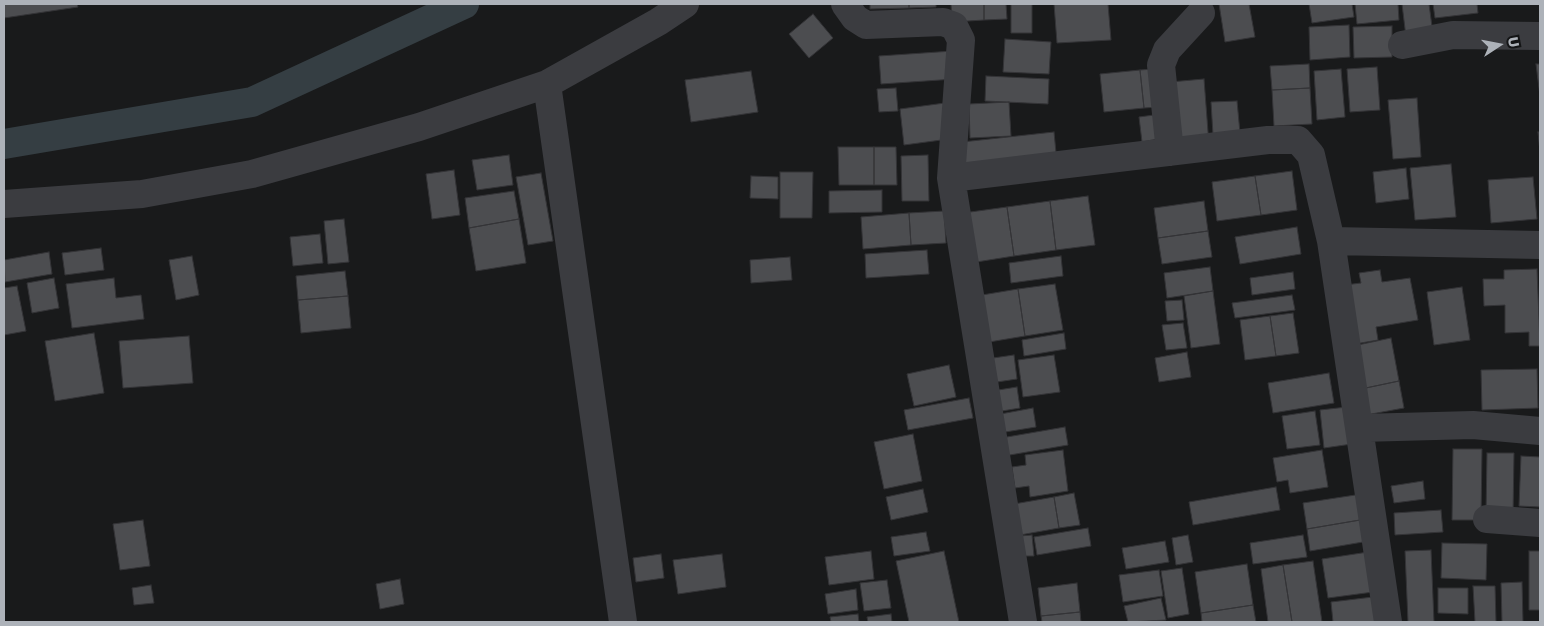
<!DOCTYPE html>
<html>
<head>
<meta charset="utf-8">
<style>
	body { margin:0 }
	#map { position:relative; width:1544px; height:626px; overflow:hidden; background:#191a1b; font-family:"Golos Text",sans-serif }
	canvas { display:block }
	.frame { position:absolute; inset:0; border:5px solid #adb2b9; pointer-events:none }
	.north { position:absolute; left:1474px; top:20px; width:50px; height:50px; -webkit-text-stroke:4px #141516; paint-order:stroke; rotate:79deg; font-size:14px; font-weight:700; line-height:20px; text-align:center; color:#adb2b9 }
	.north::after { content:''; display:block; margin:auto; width:18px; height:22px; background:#adb2b9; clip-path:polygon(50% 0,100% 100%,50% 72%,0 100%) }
</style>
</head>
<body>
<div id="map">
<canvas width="1544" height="626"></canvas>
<div class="frame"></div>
<div class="north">U</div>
</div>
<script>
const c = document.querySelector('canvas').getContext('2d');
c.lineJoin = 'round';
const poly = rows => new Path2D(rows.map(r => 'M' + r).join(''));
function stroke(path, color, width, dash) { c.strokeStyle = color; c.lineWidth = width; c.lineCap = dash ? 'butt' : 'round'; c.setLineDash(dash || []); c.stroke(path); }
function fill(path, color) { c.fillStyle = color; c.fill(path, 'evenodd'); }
stroke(poly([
	[4,144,252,102,464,4]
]), '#353e43', 30);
const building = poly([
	[4,4,77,4,78,7,4,18,4,4],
	[870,4,909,4,909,8,870,9,870,4],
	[909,4,936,4,936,7,909,8,909,4],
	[951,4,984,4,984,20,952,22,951,4],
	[984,4,1006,4,1007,19,984,20,984,4],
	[1011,4,1032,4,1032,33,1011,33,1011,4],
	[1054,4,1108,4,1111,40,1057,43,1054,4],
	[1219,4,1249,4,1255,37,1225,42,1219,4],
	[1309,4,1352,4,1354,17,1312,23,1309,4],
	[1355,4,1398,4,1399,20,1357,24,1355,4],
	[1402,4,1429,4,1433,34,1406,37,1402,4],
	[1433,4,1477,4,1478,13,1435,18,1433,4],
	[813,14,833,38,809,58,789,34,813,14],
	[1349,25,1350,57,1310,60,1309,27,1349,25],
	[1392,26,1392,57,1354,58,1353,27,1392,26],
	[1005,39,1051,42,1049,74,1003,72,1005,39],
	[953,51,955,79,881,84,879,56,953,51],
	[1309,64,1310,88,1272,90,1270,66,1309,64],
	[1536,64,1540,64,1540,96,1536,64],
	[1377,67,1380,110,1350,112,1347,69,1377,67],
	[1154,69,1158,107,1144,108,1140,70,1154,69],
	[1341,69,1345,117,1317,120,1314,71,1341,69],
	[1140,70,1144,108,1104,112,1100,74,1140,70],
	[751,71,758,112,691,122,685,80,751,71],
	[986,76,1049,79,1048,104,985,101,986,76],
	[1204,79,1209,145,1175,147,1170,82,1204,79],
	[896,88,898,111,879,112,877,89,896,88],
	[1310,88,1312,124,1274,126,1272,90,1310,88],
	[1417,98,1421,157,1393,159,1388,100,1417,98],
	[1237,101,1240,133,1213,135,1211,102,1237,101],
	[1009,102,1011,136,970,138,969,104,1009,102],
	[945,103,949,139,904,145,900,109,945,103],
	[1154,115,1158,139,1142,142,1139,117,1154,115],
	[1054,132,1057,163,965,172,962,142,1054,132],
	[1538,132,1540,132,1540,152,1538,132],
	[838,147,874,147,874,185,839,185,838,147],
	[874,147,896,147,897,185,874,185,874,147],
	[509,155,513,185,477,190,472,160,509,155],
	[928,155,929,201,902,201,901,156,928,155],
	[1451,164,1456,217,1415,220,1410,168,1451,164],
	[1406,168,1409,199,1376,203,1373,172,1406,168],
	[454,170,460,215,432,219,426,174,454,170],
	[1292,171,1297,210,1261,215,1255,176,1292,171],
	[780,172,813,172,812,218,780,218,780,172],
	[541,173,553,241,528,245,516,177,541,173],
	[751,176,778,177,778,199,750,198,751,176],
	[1255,176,1261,215,1217,221,1212,182,1255,176],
	[1533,177,1537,219,1491,223,1488,180,1533,177],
	[882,190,882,212,829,213,829,191,882,190],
	[514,191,519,219,469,228,465,198,514,191],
	[1088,196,1095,245,1056,250,1050,201,1088,196],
	[1050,201,1056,250,1014,256,1007,207,1050,201],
	[1204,201,1208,231,1158,238,1154,208,1204,201],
	[1007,207,1014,256,970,263,963,213,1007,207],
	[944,211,946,243,911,245,909,213,944,211],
	[909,213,911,245,863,249,861,217,909,213],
	[344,219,349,262,328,264,324,221,344,219],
	[519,219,526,263,476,271,469,228,519,219],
	[1297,227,1301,254,1240,264,1235,237,1297,227],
	[1208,231,1212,257,1162,264,1158,238,1208,231],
	[320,234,323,263,293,266,290,237,320,234],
	[101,248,104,270,65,275,62,253,101,248],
	[927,250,929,274,866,278,865,254,927,250],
	[49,252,52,274,5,282,4,260,49,252],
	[192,256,199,295,176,300,169,260,192,256],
	[1061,256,1063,276,1011,283,1009,263,1061,256],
	[790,257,792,280,751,283,750,260,790,257],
	[1210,267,1213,291,1167,298,1164,273,1210,267],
	[1537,269,1540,346,1529,346,1529,332,1505,333,1505,305,1484,306,1483,279,1504,279,1504,270,1537,269],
	[1380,270,1382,282,1410,278,1418,320,1376,327,1378,340,1355,344,1345,285,1361,283,1359,273,1380,270],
	[345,271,348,296,298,300,296,276,345,271],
	[1293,272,1295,289,1252,295,1250,278,1293,272],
	[54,278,59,308,32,313,27,283,54,278],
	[114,278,116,298,141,295,144,319,72,328,66,284,114,278],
	[1055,284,1063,330,1025,336,1018,289,1055,284],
	[17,286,26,331,4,335,4,288,17,286],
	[1462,287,1470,340,1434,345,1427,292,1462,287],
	[1018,289,1025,336,983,343,976,296,1018,289],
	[1213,291,1220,344,1191,348,1184,296,1213,291],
	[1292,295,1295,310,1235,318,1232,303,1292,295],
	[348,296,351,328,301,333,298,300,348,296],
	[1182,300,1184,320,1167,321,1165,301,1182,300],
	[1293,313,1299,353,1276,356,1270,316,1293,313],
	[1270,316,1276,356,1245,360,1240,320,1270,316],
	[1183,323,1187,348,1166,350,1162,325,1183,323],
	[94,333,104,393,55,401,45,341,94,333],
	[1064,333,1066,349,1024,356,1022,340,1064,333],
	[189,336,193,383,123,388,119,341,189,336],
	[1391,338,1399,381,1361,389,1353,346,1391,338],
	[1187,352,1191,377,1159,382,1155,358,1187,352],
	[1014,355,1017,379,997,382,993,358,1014,355],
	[1054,355,1060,392,1023,397,1018,360,1054,355],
	[949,365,956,397,914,406,907,374,949,365],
	[1537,369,1538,408,1482,410,1481,370,1537,369],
	[1329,373,1334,403,1273,413,1268,383,1329,373],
	[1399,381,1404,408,1366,415,1361,389,1399,381],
	[1017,387,1020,408,996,412,992,391,1017,387],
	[969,398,973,418,908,430,904,410,969,398],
	[1347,407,1352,444,1324,448,1320,410,1347,407],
	[1033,408,1036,427,999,433,995,415,1033,408],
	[1315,411,1320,445,1287,449,1282,416,1315,411],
	[1065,427,1068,445,1004,456,1001,438,1065,427],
	[913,434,922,481,884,489,874,442,913,434],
	[1453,449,1482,449,1481,520,1452,520,1453,449],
	[1063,450,1068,491,1030,497,1029,486,1015,488,1012,467,1026,465,1025,455,1063,450],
	[1322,450,1328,487,1290,493,1288,480,1277,482,1273,458,1322,450],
	[1487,453,1514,453,1513,515,1486,514,1487,453],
	[1521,456,1540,457,1540,507,1519,506,1521,456],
	[1423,481,1425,499,1394,503,1391,486,1423,481],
	[1276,487,1280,510,1193,525,1189,502,1276,487],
	[923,489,928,512,891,520,886,497,923,489],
	[1074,493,1080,525,1059,528,1054,497,1074,493],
	[1362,494,1366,519,1307,529,1303,503,1362,494],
	[1054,497,1059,528,1020,535,1014,504,1054,497],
	[1441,510,1443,532,1395,535,1394,513,1441,510],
	[1366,519,1369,541,1310,551,1307,529,1366,519],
	[143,520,150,566,120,570,113,524,143,520],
	[1088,528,1091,546,1037,555,1034,537,1088,528],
	[926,532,930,551,894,556,891,537,926,532],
	[1032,535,1034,556,1022,556,1020,536,1032,535],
	[1188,535,1193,562,1176,565,1172,538,1188,535],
	[1303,535,1307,557,1253,564,1250,543,1303,535],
	[1165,541,1169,562,1126,569,1122,548,1165,541],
	[1442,543,1487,544,1486,580,1441,578,1442,543],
	[1431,550,1434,622,1408,622,1405,551,1431,550],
	[871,551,874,579,829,585,825,557,871,551],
	[944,551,959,622,909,622,896,561,944,551],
	[1375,551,1381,591,1328,598,1322,559,1375,551],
	[1529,551,1540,551,1540,610,1529,610,1529,551],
	[661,554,664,578,636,582,633,558,661,554],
	[722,554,726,587,678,594,673,560,722,554],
	[1313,561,1322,622,1292,622,1283,565,1313,561],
	[1247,564,1253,605,1201,613,1195,572,1247,564],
	[1283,565,1292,622,1268,622,1261,569,1283,565],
	[1182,568,1189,614,1168,618,1161,571,1182,568],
	[1159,570,1163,596,1123,602,1119,575,1159,570],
	[400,579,404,604,380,609,376,584,400,579],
	[887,580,891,608,864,611,860,583,887,580],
	[1522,582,1523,622,1502,622,1501,583,1522,582],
	[1077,583,1080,612,1041,616,1038,588,1077,583],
	[151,585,154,603,134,605,132,588,151,585],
	[1473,586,1495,586,1496,622,1475,622,1473,586],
	[1438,588,1468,588,1468,614,1438,613,1438,588],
	[856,589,858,610,828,614,825,594,856,589],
	[1373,597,1377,622,1333,622,1331,602,1373,597],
	[1161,598,1166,620,1128,622,1124,606,1161,598],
	[1253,605,1256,622,1202,622,1201,613,1253,605],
	[1080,612,1081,622,1042,622,1041,616,1080,612],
	[858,614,859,622,831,622,830,617,858,614],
	[891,614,892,622,868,622,867,617,891,614]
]);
fill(building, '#4c4d50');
stroke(building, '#343437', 1);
stroke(poly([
	[845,4,855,18,866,25,943,22,954,26,961,40,951,178,1023,622],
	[1402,45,1453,35,1540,36],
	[547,84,623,622],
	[1170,152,1161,65,1167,50,1201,13],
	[951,178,1268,140,1298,140,1311,155,1331,241],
	[4,204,142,194,252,174,419,127,547,84,658,22,685,4],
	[1360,428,1473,425,1540,431],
	[1487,519,1540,523],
	[1388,622,1331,241,1540,245]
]), '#3b3c40', 28);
</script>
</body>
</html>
